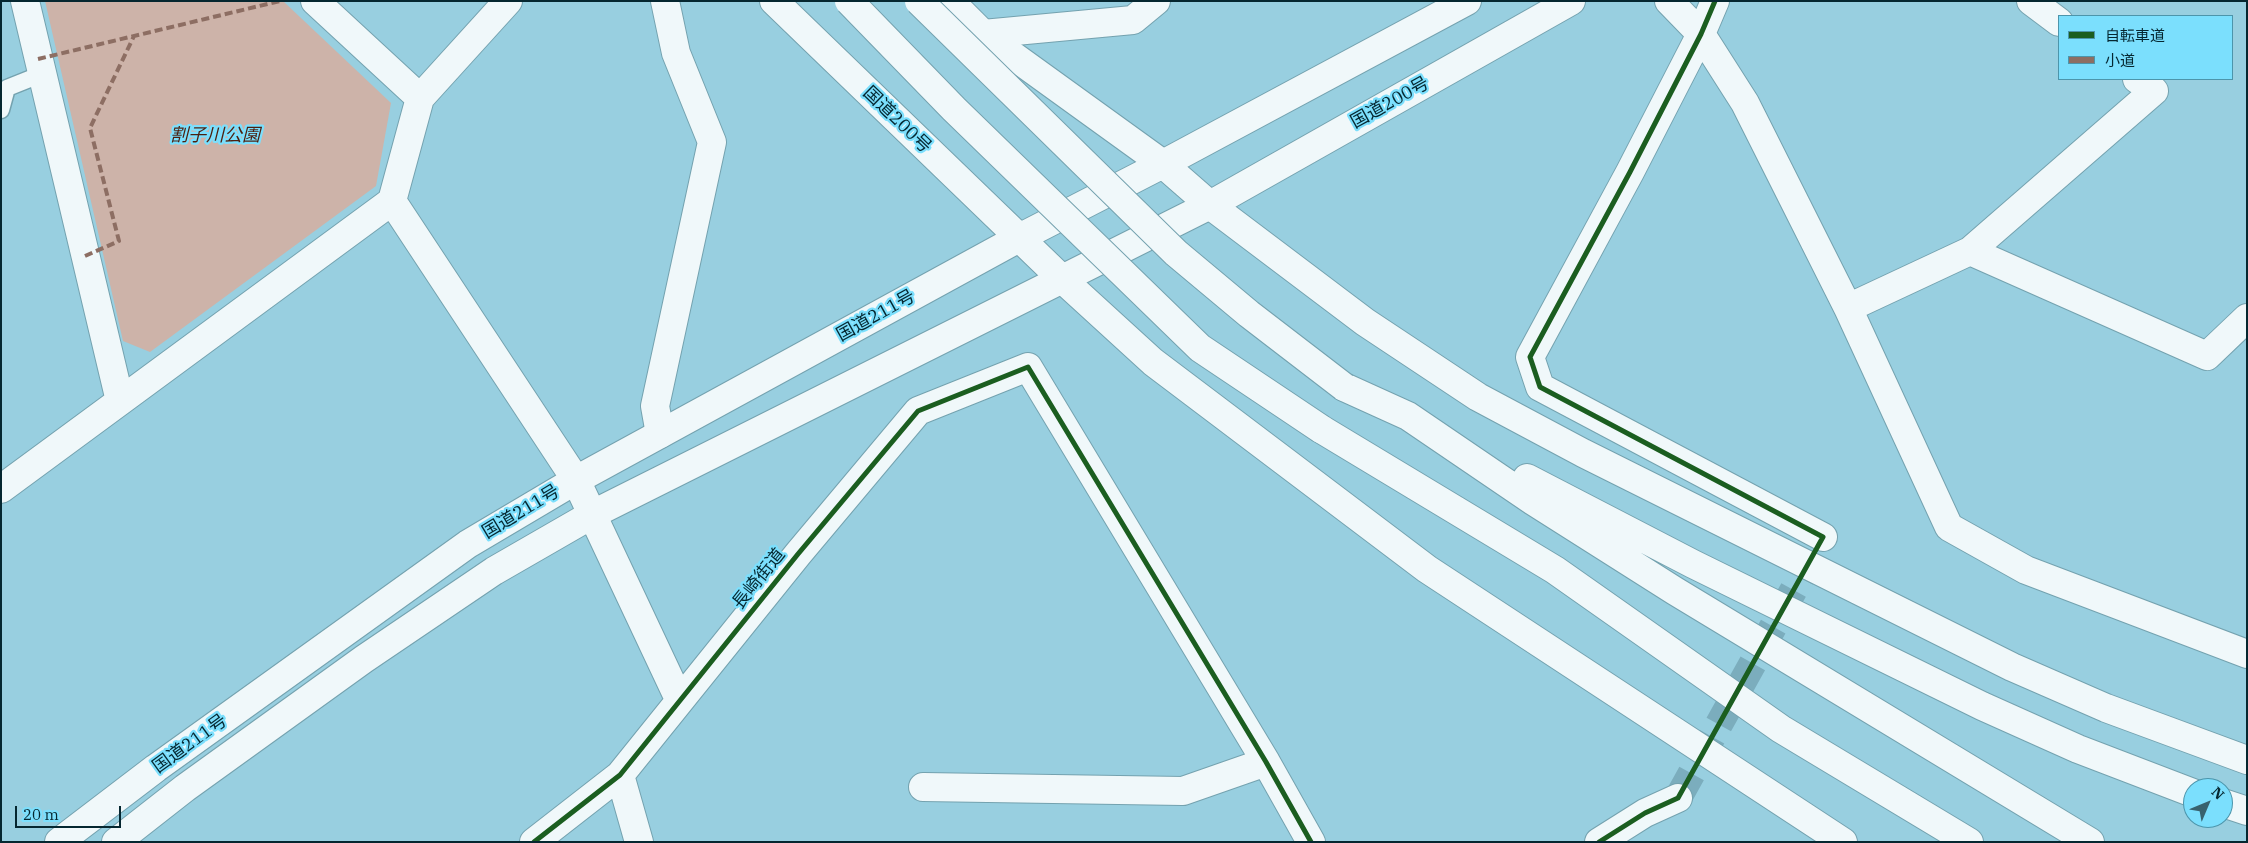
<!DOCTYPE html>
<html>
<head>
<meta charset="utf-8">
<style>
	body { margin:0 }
	#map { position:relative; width:2248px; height:843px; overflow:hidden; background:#98cfe0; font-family:"IBM Plex Serif","Noto Sans JP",serif }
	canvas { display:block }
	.frame { position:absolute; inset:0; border:2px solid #052730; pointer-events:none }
	.legend { position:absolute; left:2058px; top:15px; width:175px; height:65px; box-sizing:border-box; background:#7bdffd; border:1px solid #4c95ab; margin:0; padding:6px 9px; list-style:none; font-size:15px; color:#052730 }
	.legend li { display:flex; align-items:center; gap:10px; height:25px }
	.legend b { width:25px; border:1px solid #4c95ab }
	.north { position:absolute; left:2183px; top:778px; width:50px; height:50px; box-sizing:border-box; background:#7bdffd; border:1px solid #4c95ab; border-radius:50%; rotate:45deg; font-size:14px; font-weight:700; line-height:20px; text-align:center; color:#052730 }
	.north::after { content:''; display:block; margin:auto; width:18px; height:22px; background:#38626e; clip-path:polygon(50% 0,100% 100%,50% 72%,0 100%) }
	.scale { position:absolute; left:15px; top:806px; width:106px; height:22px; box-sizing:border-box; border:2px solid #052730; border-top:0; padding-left:6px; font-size:15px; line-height:18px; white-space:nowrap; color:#052730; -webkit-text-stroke:4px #7bdffd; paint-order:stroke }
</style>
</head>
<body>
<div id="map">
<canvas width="2248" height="843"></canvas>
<div class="frame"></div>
<ul class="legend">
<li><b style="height:6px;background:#1b5e20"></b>自転車道</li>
<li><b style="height:6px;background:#8d6e63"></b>小道</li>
</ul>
<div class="north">N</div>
<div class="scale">20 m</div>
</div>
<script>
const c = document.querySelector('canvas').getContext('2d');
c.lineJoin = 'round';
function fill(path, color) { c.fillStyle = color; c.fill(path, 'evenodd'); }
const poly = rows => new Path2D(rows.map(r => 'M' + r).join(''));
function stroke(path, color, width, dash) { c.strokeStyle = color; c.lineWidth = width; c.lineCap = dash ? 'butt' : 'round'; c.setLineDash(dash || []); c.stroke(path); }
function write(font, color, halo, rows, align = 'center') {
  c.font = font + ' "IBM Plex Serif","Noto Sans JP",serif'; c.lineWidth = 4.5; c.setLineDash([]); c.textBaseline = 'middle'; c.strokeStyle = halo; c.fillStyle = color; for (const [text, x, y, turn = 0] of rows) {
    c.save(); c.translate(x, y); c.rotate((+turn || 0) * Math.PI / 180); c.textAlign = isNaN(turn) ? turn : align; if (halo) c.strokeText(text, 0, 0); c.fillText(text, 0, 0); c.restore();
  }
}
fill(poly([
	[45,1,283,1,391,103,376,186,150,352,123,341]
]), '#cdb3a9');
stroke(poly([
	[1678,798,1823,537]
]), '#7badbd', 28, [28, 14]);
const service = poly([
	[1,110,7,88,42,74]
]);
const minor = poly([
	[25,1,120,401],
	[315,1,420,98,392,201,576,480,679,699],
	[1669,1,1701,34,1745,103,1848,308,1949,527,2026,570,2247,654],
	[1715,1,1701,34,1630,172,1530,357,1540,387,1823,537],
	[2031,1,2059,22],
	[983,34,1133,20,1156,1],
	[420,98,508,1],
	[1970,251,2154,91,2137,79],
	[1848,308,1970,251,2207,356,2247,318],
	[660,434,655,406,712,142,676,53,665,1],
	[1,489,392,201],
	[620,775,639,842],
	[923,787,1183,791,1266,762],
	[534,842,620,775,798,554,918,411,1028,367,1266,762,1311,842],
	[1599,842,1645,813,1678,798]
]);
const trunk = poly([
	[774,1,1061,278],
	[950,1,983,34,1163,164,1210,205],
	[59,842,156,768,468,544,576,480,1019,238,1163,164,1467,1],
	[116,842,185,788,364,659,494,571,593,514,1210,205,1571,1]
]);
const motorway = poly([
	[1210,205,1365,322,1478,397,1583,453,2012,667,2106,708,2247,760],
	[1061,278,1153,362,1427,569,1843,842],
	[1344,387,1408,416,1533,501,1675,591,2090,842],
	[1321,429,1555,570,1781,729,1969,842],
	[1527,478,1693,564,1982,706,2078,749,2193,793],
	[2223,803,2247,811]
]);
stroke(service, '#74a2af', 19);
stroke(minor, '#74a2af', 30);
stroke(trunk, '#74a2af', 30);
stroke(motorway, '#74a2af', 30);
stroke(service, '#f0f8fa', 16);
stroke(minor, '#f0f8fa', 28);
stroke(trunk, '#f0f8fa', 28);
stroke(motorway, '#f0f8fa', 28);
const motorwayBridge = poly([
	[849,1,954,109,1200,348,1321,429],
	[919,1,1176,253,1249,314,1344,387]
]);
stroke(motorwayBridge, '#74a2af', 30, []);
stroke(motorwayBridge, '#f0f8fa', 28);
stroke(poly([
	[38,59,280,1],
	[85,256,119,241,90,128,134,36]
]), '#8d6e63', 4, [8, 4]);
stroke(poly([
	[534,842,620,775,798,554,918,411,1028,367,1266,762,1311,842],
	[1599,842,1645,813,1678,798,1823,537,1540,387,1530,357,1630,172,1701,34,1715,1]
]), '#1b5e20', 5);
write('18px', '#052730', '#7bdffd', [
	["国道200号",1390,103,-29],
	["国道200号",897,120,44],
	["国道211号",876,316,-29],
	["国道211号",521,512,-31],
	["長崎街道",759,579,-51],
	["国道211号",190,744,-36]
]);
write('italic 18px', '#4d1f0e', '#7bdffd', [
	["割子川公園",215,136]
]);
</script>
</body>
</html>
